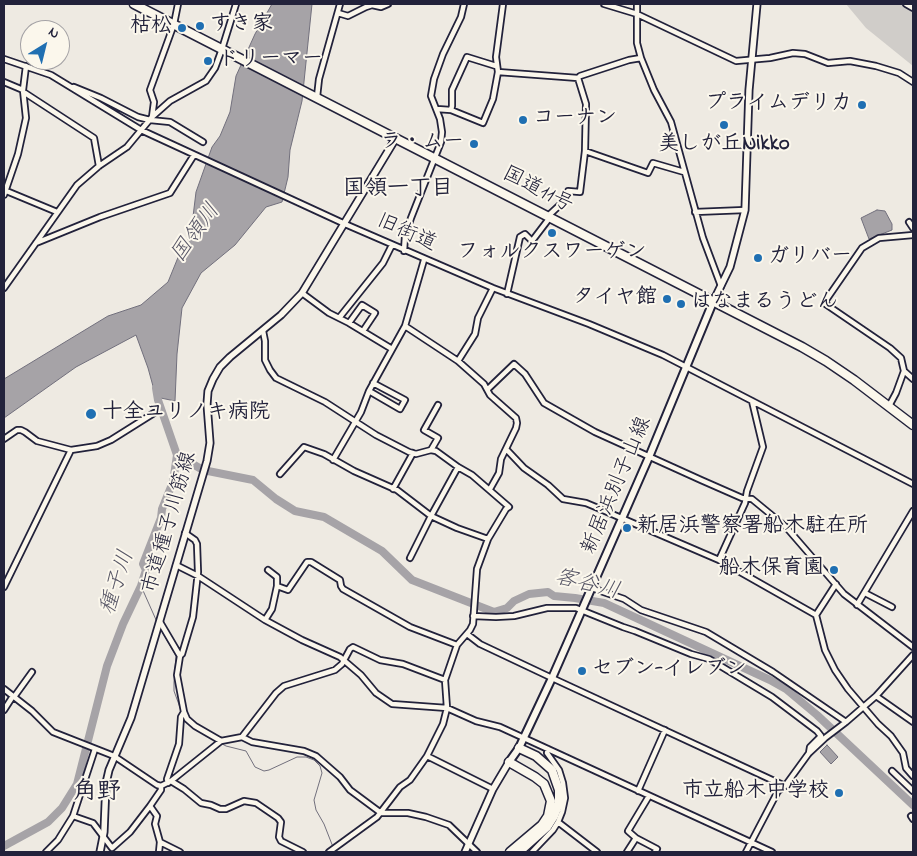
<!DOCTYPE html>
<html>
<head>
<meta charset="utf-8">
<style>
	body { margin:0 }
	#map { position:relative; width:917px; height:856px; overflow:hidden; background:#eeeae2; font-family:"Indie Flower",sans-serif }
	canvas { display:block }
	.frame { position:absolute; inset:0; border:5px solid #22223b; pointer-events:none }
	.north { position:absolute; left:20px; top:20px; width:50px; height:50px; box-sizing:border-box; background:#fbf7ec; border:1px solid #a4a2a5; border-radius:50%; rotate:36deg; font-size:14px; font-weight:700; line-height:20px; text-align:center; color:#22223b }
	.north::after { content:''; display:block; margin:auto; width:18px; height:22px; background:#1f6fb2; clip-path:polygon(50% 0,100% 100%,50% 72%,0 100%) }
</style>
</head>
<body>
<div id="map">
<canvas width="917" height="856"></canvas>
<div class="frame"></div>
<div class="north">N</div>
</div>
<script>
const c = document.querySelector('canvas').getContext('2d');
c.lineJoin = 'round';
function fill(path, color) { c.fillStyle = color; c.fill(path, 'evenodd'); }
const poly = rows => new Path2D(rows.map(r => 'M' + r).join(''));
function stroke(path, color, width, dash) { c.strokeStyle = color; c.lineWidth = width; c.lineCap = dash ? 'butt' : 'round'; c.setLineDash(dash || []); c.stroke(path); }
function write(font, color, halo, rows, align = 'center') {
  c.font = font + ' "Indie Flower","Klee One",sans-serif'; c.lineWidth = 4; c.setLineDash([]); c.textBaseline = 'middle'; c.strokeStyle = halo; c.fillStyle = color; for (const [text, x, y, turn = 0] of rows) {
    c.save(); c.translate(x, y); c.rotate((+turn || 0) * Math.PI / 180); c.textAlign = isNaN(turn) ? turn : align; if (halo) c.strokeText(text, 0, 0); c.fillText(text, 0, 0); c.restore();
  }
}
fill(poly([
	[846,4,913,4,913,66,866,28]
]), '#d0cdc9');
const water = poly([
	[272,4,312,4,302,101,290,150,288,177,282,202,266,207,235,245,201,273,182,308,177,354,175,401,156,397,148,368,136,335,76,367,4,418,4,379,108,316,141,305,168,282,179,255,191,233,196,192,212,147,220,136,230,112,236,76,255,34,272,4],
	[877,210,885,211,892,224,892,230,869,239,861,218,877,210],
	[827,745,838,757,831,764,820,752,827,745]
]);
fill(water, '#a6a3a7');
stroke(water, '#716f7c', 1);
stroke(poly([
	[141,586,157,622],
	[160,628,176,656,174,682,174,691,182,713],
	[200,732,226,746,246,751,255,767,264,771,269,770,297,757,306,757,314,760,320,766,322,773,314,800,316,810,324,824,333,847]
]), '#716f7c', 1);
stroke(poly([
	[177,455,203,470,253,480,276,499,295,511,324,517,382,551,412,580,494,612,507,608,514,601,529,594,548,592,554,596,575,598,604,603,770,680,786,689,817,715,913,805],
	[4,846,48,822,62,808,77,784,107,666,123,624,141,586,146,570,143,564,161,518,162,509,173,482,177,455,158,400,156,388]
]), '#a6a3a7', 8);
const street = poly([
	[503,4,496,57,498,72,578,78],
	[604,4,637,14,736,61,770,58,793,53,805,54,828,63,850,61,876,66,899,73,913,82],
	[637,4,637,43,641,58,654,90,671,122,703,238,721,286],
	[906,4,913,8],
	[338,13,348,16,366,7,372,5,381,7,388,4],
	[4,59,51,75,141,130,345,224,493,288,589,324,663,355,913,484],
	[4,82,23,90],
	[74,87,101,98,138,117,150,120,170,122,203,142],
	[25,93,94,138,99,166],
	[317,97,319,79,340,4],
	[437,109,451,110,452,106,452,90,467,57,496,66],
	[451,110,483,123,493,99,498,72],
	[152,117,170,101,206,81,215,68,222,49,236,4],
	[585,151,648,173,653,163,684,172],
	[4,190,57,212],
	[4,195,18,154,26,118,23,90,26,66],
	[695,212,745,210],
	[909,222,913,228],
	[36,243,100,217,170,193,194,155],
	[404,251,405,236,411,218,441,142,442,132,440,119,431,96,434,79,443,54,461,17,464,4],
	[4,288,77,185,99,166,127,147,152,117,154,102,150,90,174,24,178,4],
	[302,293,329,313,349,323,392,349],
	[507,294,520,237,525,234,532,241,548,220,548,216,562,203,568,191,580,192,585,151,586,104,578,78,580,76,629,60,641,58],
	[339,318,383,263,392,245],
	[349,323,362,305,375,313,363,331],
	[405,326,458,361,484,384,490,395,516,418,517,423,516,428,501,459,499,473,490,489],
	[263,331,265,341,265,360,270,370,276,378,325,402,376,435,409,452,416,454,431,450,436,451,458,467,472,475,509,507,506,509,488,539,477,569,473,624,470,630,457,645,445,680,447,708,443,724,427,756],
	[458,361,475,334,478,318,493,288],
	[904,371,901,358,890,348,824,303,862,248,879,238,913,235],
	[488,389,514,364,525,374,544,403,595,432,701,480,742,498,752,499,786,527,844,594,913,647],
	[369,391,400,409,405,400,373,383],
	[889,406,896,393,904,371,913,379],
	[4,439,17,430,21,430,25,432,37,441,71,450],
	[506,449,524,468,548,485,563,499,586,503,598,508,719,560,816,615],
	[431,450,438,438,424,430,438,405],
	[333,460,361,412,369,391,405,326,424,260],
	[280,474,304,447,324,454,354,471,397,490,431,516,457,528,488,539],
	[393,489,413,453],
	[410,558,431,516,458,467],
	[719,560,745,503,747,491,763,447,752,401],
	[176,565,198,576,265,620,302,640,340,657,361,675,376,693,392,704,447,708,476,721,500,727,772,852],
	[836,584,816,615,825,650,835,670,848,689,878,724,891,736,903,753,906,768,913,776],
	[277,586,288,590,307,562,311,562,340,580,341,586,343,589,410,627,457,645],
	[4,587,71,450,97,446,111,440,154,413],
	[592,588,624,599,641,610,706,632,773,672,846,722],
	[865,593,892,607],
	[857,605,913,511],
	[473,616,496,617,514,616,547,608,576,608,623,627,635,631,691,654,709,659,772,697,817,731,821,736,810,747,809,753],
	[265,620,272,609,277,586,277,577,268,570],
	[160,622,180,656,177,675,184,712,187,719,195,726,221,741],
	[467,634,480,644,552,678,785,786],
	[180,656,182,654,193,617,198,572,197,544,195,540,185,533],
	[4,689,32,711,53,732,114,756,157,785,161,786,171,781,221,741,242,737,252,742,304,751,316,756,340,777,350,790,381,813,408,813,426,817,449,825,477,852],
	[876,696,913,722],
	[14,697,32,672],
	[4,710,13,696],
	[242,737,276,693,284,686,335,670,342,664,350,649,353,647,380,660,403,664,445,680],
	[95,749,73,816,93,823,112,848,130,832,150,806],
	[548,749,547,753,559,770,563,783,565,798,562,812,558,822,597,852],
	[892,771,913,791],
	[171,781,184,789,201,803,211,805,220,809,226,809,244,801,256,803,278,818,281,822,279,837,281,841,303,852],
	[168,783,167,779,179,744,181,717,184,712],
	[638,791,665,730],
	[911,816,913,819],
	[636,838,657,849,655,852],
	[160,842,180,852],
	[46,852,58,840,73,816],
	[159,852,160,842,155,824,157,816,150,806,161,790,161,786],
	[329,852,377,817,400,787,410,780,427,756,493,789],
	[532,852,553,830,558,822],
	[627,852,636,838,628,831,649,796],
	[746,852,778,791,785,786,809,753,825,738,846,722,876,696,913,655]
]);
const secondary = poly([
	[713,302,730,267,745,210,749,90,757,4],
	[100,852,104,832,106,783,109,770,131,718,207,461,210,443,207,404,208,391,213,379,220,367,230,357,281,315,302,293,396,138],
	[465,852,493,789,509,762]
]);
const primary = poly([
	[509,762,519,748,552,678,649,457,713,302]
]);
const highway = poly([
	[134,4,802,347,826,361,854,380,913,425],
	[509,762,535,777,544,784,551,801,548,816,542,825,510,852],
	[519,852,547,827,554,816,559,803,559,790,552,770,536,756,519,748]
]);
stroke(street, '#22223b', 8);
stroke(secondary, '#22223b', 9);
stroke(primary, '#22223b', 10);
stroke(highway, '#22223b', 11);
stroke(street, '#fbf7ec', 4.5);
stroke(secondary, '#fbf7ec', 5.5);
stroke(primary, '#fbf7ec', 6);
stroke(highway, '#fbf7ec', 8);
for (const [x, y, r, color] of [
	[200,26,5,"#1f6fb2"],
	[182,28,5,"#1f6fb2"],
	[208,61,5,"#1f6fb2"],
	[862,105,5,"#1f6fb2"],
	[523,120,5,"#1f6fb2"],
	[724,125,5,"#1f6fb2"],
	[474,144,5,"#1f6fb2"],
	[552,233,5,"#1f6fb2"],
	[758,258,5,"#1f6fb2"],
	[667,299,5,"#1f6fb2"],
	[681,304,5,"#1f6fb2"],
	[91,414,6,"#1f6fb2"],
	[627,528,5,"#1f6fb2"],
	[834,570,5,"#1f6fb2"],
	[582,671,5,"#1f6fb2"],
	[839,793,5,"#1f6fb2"]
]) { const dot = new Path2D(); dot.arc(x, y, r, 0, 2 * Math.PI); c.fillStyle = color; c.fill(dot); stroke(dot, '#fbf7ec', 2); }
write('bold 21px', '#22223b', '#fbf7ec', [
	["すき家",210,26],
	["枯松",172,28,"right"],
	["ドリーマー",218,61],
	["プライムデリカ",852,105,"right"],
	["コーナン",533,120],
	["ラ・ムー",464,144,"right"],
	["美しが丘Nikko",724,146,"center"],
	["フォルクスワーゲン",552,254,"center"],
	["ガリバー",768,258],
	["タイヤ館",657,299,"right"],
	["はなまるうどん",691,304],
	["十全ユリノキ病院",102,414],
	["新居浜警察署船木駐在所",637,528],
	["船木保育園",824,570,"right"],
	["セブン-イレブン",592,671],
	["市立船木中学校",829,793,"right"]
], 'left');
write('21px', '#22223b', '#fbf7ec', [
	["国道11号",537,191,27],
	["旧街道",406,234,24],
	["新居浜別子山線",618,486,-67],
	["市道種子川筋線",171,523,-74]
]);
write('bold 22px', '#22223b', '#fbf7ec', [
	["国領一丁目",398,190]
]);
write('italic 22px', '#575666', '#fbf7ec', [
	["国領川",197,234,-54],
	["種子川",119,583,-72],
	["客谷川",587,586,14]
]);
write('bold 24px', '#22223b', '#fbf7ec', [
	["角野",97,794]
]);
</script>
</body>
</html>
